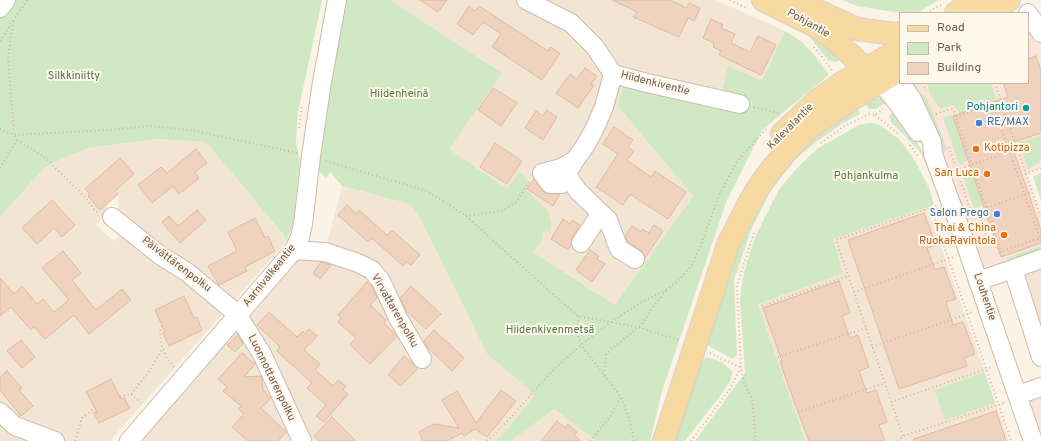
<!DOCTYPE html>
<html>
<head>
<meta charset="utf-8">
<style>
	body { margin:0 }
	#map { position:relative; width:1041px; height:441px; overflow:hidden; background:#fbf3e5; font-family:Overpass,sans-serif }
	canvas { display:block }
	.legend { position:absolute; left:899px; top:12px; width:130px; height:72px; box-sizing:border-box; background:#fef7eb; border:1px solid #c6b9ab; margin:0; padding:5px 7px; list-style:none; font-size:12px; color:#725b4c }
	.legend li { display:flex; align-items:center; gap:8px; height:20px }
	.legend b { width:20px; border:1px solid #c6b9ab }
</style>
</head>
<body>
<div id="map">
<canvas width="1041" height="441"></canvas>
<ul class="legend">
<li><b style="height:5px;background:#f6daa1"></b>Road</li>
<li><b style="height:11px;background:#d1e8c4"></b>Park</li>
<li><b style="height:11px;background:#efd3be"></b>Building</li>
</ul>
</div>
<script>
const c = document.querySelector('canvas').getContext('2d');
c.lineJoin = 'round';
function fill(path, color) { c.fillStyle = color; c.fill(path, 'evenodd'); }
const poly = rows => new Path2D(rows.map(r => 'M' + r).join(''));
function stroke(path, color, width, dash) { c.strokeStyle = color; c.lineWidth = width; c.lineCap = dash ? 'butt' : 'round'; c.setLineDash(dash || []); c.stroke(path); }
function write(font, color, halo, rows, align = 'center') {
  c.font = font + ' Overpass,sans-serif'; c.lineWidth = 4; c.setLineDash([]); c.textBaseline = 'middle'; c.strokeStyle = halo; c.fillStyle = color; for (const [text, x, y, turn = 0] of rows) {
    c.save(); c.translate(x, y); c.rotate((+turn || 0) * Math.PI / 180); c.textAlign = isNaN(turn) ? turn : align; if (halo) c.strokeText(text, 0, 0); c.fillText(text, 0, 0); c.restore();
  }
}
fill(poly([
	[390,0,716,0,785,31,762,81,722,92,707,106,624,83,618,106,693,196,615,305,533,252,541,243,450,150,450,148,502,73],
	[157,139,206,142,284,235,286,242,233,302,124,222,119,210,118,195,107,204,107,209,104,217,96,225,114,241,121,233,225,311,110,441,66,441,17,423,0,405,0,217,46,166,88,148],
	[342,186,410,204,421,220,487,354,531,390,534,396,505,432,494,441,477,441,473,439,471,441,306,441,245,322,304,254,383,280,326,248],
	[927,207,1009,441,805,441,758,304,843,273,833,239],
	[1041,259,1041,357,1013,270],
	[239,328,298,441,140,441,234,333],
	[554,409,597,441,511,441],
	[0,419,42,441,0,441]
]), '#f2e5d4');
fill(poly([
	[1028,13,1041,33,1041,168,1026,174,1041,217,1041,259,978,281,901,83,1028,83],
	[1041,387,1041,441,1018,395]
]), '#fae5d9');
fill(poly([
	[7,0,322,0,298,112,296,143,300,161,293,226,286,242,284,235,206,142,157,139,88,148,46,166,0,217,0,9],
	[344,0,390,0,502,73,450,148,450,150,507,189,519,172,527,179,529,185,526,190,548,211,551,223,550,231,547,232,543,231,541,243,533,252,615,305,693,196,618,106,624,82,707,106,722,92,728,66,762,81,785,31,802,42,815,56,829,75,763,129,727,200,662,391,650,441,597,441,554,409,511,441,494,441,505,432,534,396,530,390,487,354,421,220,410,204,342,186,330,172,326,178,317,169],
	[842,0,939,0,917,13,900,13,857,6],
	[804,30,823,42,839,58,837,62,829,61],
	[928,83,991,83,997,101,960,113,953,105,940,109,929,92],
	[918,93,920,93,925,96,934,115,947,149,943,151,931,117],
	[872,98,879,98,888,101,876,109,869,109,864,102],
	[857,107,860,114,858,115,843,123,816,142,797,158,782,176,769,194,751,230,734,280,737,355,733,359,705,344,733,251,757,200,809,141],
	[897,109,924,154,932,172,930,173,921,153,904,135,891,122,889,116],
	[951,114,953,116,968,160,963,162,964,164,961,165,959,164,943,118],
	[870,123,878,124,899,139,914,159,929,188,934,205,833,239,843,273,758,304,805,441,695,441,745,373,740,300,742,283,747,261,756,235,778,191,797,168,817,149,859,125],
	[1041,135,1041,159,1039,163,1028,169,1019,142],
	[972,170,983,205,974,208,963,176,963,174],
	[1041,173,1041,200,1033,177],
	[1041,246,1041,256,1009,263,1006,258],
	[706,357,722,362,733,372,730,381,724,391,685,441,672,441,696,371],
	[984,372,995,403,945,420,934,390]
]), '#d1e8c4');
const building = poly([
	[420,0,447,0,438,12,420,0],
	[612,0,670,0,687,8,689,3,700,8,694,21,688,18,679,37,633,17,637,12,612,0],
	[469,6,475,11,479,6,548,51,550,47,560,53,542,80,492,47,501,34,483,22,473,35,457,24,469,6],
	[711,19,723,25,721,28,735,34,731,43,750,52,758,36,776,45,761,75,719,55,721,51,713,47,714,43,703,38,711,19],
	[1036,56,1041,70,1041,133,1011,143,1041,230,1041,243,1001,257,953,116,1008,97,1003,83,1028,83,1028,59,1036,56],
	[585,68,597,76,591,84,594,85,578,108,556,93,570,74,577,79,585,68],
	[493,88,517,103,501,126,478,110,493,88],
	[547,110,557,117,543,140,525,128,536,111,543,116,547,110],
	[614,127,633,140,628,147,634,151,627,160,651,177,655,171,686,192,668,219,630,194,623,205,596,187,618,154,603,144,614,127],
	[495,143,522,161,507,184,480,167,495,143],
	[196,149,207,163,195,172,199,178,179,194,173,186,152,203,138,185,161,167,167,173,196,149],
	[120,158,134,174,115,191,118,194,100,210,88,196,90,194,85,189,120,158],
	[534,179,545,193,560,194,553,206,527,189,534,179],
	[52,200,75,225,62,237,54,228,37,244,22,228,52,200],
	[347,205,357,214,359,210,387,235,392,230,420,255,411,265,407,262,403,266,372,238,368,242,338,215,347,205],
	[197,210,206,220,180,243,162,222,169,216,178,226,197,210],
	[924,213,936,245,927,248,935,270,944,267,956,299,946,302,953,325,963,322,975,354,964,358,967,366,899,389,848,240,924,213],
	[255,218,265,238,268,236,275,251,245,267,247,271,219,285,208,266,237,251,228,232,255,218],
	[563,219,570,224,573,220,580,225,572,237,571,245,568,250,551,239,563,219],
	[654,225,663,231,645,258,641,250,628,242,625,236,632,226,641,232,642,229,649,233,654,225],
	[590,250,599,256,597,259,605,264,592,282,576,270,590,250],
	[63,251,81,273,72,280,96,310,122,289,131,300,89,334,74,315,45,339,34,327,31,330,11,307,0,316,0,278,14,294,22,286,37,304,43,299,54,312,69,300,42,268,63,251],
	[321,262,331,265,320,279,313,273,321,262],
	[839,281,850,313,842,316,850,338,858,335,869,367,859,371,867,393,876,390,887,422,879,425,885,441,809,441,787,382,780,362,782,361,763,308,839,281],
	[367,282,373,288,377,298,370,305,386,320,384,323,397,336,370,364,350,345,356,338,338,322,341,318,338,315,367,282],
	[411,286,441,314,426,329,406,311,400,298,411,286],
	[184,296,194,318,197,317,202,330,169,346,163,333,165,332,155,310,184,296],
	[269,312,297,337,303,331,305,334,309,329,317,336,304,350,320,364,315,370,333,386,338,380,346,386,343,390,348,394,324,422,316,416,326,405,307,388,312,383,277,351,280,347,257,325,269,312],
	[434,330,464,358,452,371,427,347,424,341,434,330],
	[238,335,243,344,235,352,227,345,238,335],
	[21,340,35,357,22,368,7,351,21,340],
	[242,353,255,364,244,377,261,376,262,380,263,390,271,398,261,408,286,432,278,441,248,441,232,427,244,414,238,409,241,406,223,391,227,387,218,379,242,353],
	[404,356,418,368,401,386,388,375,404,356],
	[7,371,22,388,19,390,33,406,21,416,0,390,0,377,7,371],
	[111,379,121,399,124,398,130,408,99,423,94,413,97,412,86,392,111,379],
	[501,390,516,401,487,437,475,429,464,436,462,433,447,441,423,441,419,432,434,424,459,428,442,400,457,391,476,423,501,390],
	[996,411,1006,441,914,441,914,439,996,411],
	[332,417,356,441,319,441,314,436,332,417],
	[557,421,565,428,568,424,577,432,574,435,581,441,541,441,557,421]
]);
fill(building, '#efd3be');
stroke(building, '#e0bba0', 1);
const minor = poly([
	[526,0,571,23,595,47,613,74,647,83,740,104],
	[0,8,6,0],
	[1028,13,1041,33],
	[880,82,896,101,918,132],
	[901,83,912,99,932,142,933,154,960,228,1033,441],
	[575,160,561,168,542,173,550,184,561,184,575,160,585,146,594,130,604,107,613,74],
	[566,174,578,191,608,220,619,249,635,259],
	[112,217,161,256,187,272,230,308,242,322,262,354,302,441],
	[581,243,601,213],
	[294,250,325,252,358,263,372,270,381,281,398,318,422,359],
	[1013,269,1041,259],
	[978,281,1013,269,1041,357],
	[1018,395,1041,387],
	[0,412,15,426,55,441],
	[129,441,294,250,300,237,303,224,311,156,322,82,337,0]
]);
const major = poly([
	[763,0,815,26,830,36,876,78],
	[796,1,857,29,894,34,900,33],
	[956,13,977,0],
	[989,13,1009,0],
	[782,134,818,100,842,83,900,49],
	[664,441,729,242,755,192,767,175,783,155,803,134,817,122,849,101,900,70]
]);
stroke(minor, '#ccbbac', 20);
stroke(major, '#d8d1cd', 24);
stroke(poly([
	[730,0,747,8],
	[926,13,941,5],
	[0,41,27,0],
	[814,47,832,70],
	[923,83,926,91],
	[995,83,1041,217],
	[993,104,1040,238,1002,251],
	[754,107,779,113],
	[936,114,948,110,952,109,954,111,1003,257],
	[875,115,900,135],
	[956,117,1001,101],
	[299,128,302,104],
	[0,129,14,135,109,130,150,126,191,130,297,153],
	[17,140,43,156,86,198,95,211,98,212],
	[821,143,841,128,869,114,875,115,883,109],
	[910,145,918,156],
	[949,147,970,209],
	[326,161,427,191,466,216,547,289,578,316,637,327,679,340],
	[0,168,17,140,14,135,8,59,10,41,14,21],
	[957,170,1017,149],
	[1025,174,1041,168],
	[931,208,1011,441],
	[972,213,1032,192],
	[466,216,502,211,517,201,529,182],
	[754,233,737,285,741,368,744,383,752,398,756,441],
	[854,292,954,257],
	[762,306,848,276],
	[578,316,578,334,581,345,621,397,630,422,634,441],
	[162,326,160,333,162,346,167,359,174,367],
	[872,347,973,312],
	[710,353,741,368],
	[778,357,866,328],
	[604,375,606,354,642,324,655,304,666,291],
	[131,394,148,373,163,348],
	[120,397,131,394,141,403],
	[891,402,992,367],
	[798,412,885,383],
	[903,436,836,240,936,206],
	[75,441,82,418,95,408],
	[487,441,504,425,551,372,581,345,611,322,640,303,668,289,678,281,692,265,704,237,719,195,738,160,766,129],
	[590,441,610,417,621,397],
	[691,441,730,389,740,369],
	[898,441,903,436,1004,403]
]), '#d3b7a2', 2, [1, 3]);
stroke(minor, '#fff', 18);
stroke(major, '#f6daa1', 22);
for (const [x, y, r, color] of [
	[1026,108,4,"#0f9aa8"],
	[979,123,4,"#3f7fe0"],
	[976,149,4,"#e8710a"],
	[987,174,4,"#e8710a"],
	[997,214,4,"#3f7fe0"],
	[1004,235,4,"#e8710a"]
]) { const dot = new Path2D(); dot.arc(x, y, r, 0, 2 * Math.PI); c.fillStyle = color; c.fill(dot); stroke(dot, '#fef7eb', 1.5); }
write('11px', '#725b4c', '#fef7eb', [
	["Pohjantie",808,24,29],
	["Hiidenkiventie",655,84,14],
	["Kalevalantie",791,127,-45],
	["Päivättärenpolku",176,265,37],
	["Aarnivalkeantie",270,276,-51],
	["Louhentie",984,297,71],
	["Virvattarenpolku",394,311,60],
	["Luonnottarenpolku",271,378,64]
]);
write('11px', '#527844', '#fef7eb', [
	["Silkkiniitty",74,77],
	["Hiidenheinä",399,95],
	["Pohjankulma",866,177],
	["Hiidenkivenmetsä",550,331]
]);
write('11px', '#0d838f', '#fef7eb', [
	["Pohjantori",1018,108]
], 'right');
write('11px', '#366cbe', '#fef7eb', [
	["RE/MAX",987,123],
	["Salon Prego",989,214,"right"]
], 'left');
write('11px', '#c56008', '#fef7eb', [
	["Kotipizza",984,149,"left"],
	["San Luca",979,174],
	["Thai & China",996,229],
	["RuokaRavintola",996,242]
], 'right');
</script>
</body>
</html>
